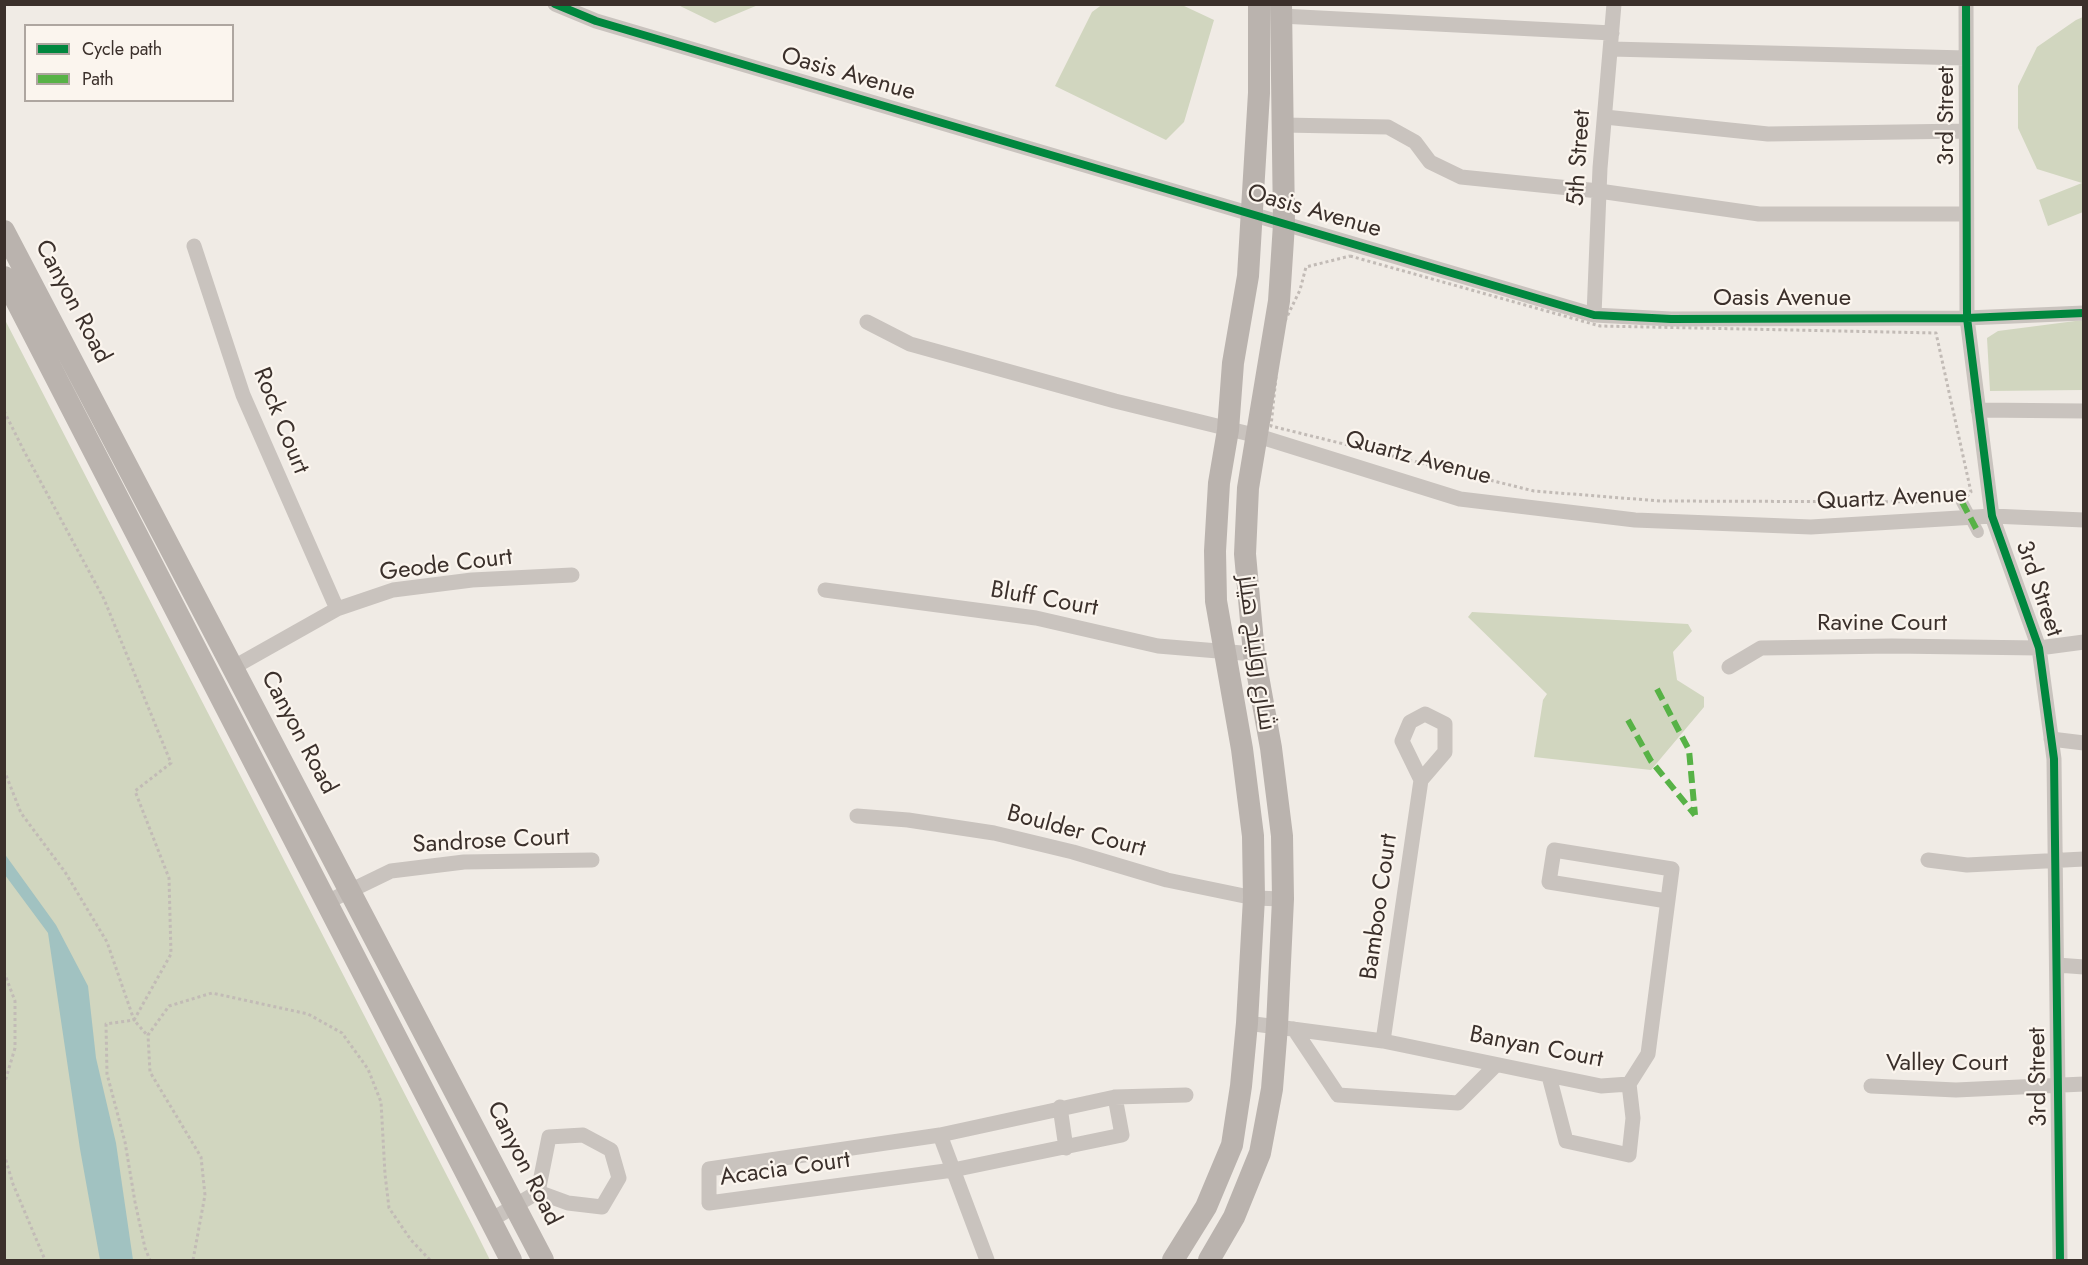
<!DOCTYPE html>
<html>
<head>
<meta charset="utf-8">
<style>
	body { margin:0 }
	#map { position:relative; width:2088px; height:1265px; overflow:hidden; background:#f0ebe5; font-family:Jost,sans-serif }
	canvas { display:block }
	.frame { position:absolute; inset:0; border:6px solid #3b302b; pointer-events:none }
	.legend { position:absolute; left:24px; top:24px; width:210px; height:78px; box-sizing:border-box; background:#fbf5ee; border:2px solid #aea6a0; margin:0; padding:8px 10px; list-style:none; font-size:18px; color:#3b302b }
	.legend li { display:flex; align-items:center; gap:12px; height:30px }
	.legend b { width:30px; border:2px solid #aea6a0 }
</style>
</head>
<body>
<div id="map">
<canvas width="2088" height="1265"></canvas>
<div class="frame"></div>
<ul class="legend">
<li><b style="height:8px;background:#00873e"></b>Cycle path</li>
<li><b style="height:8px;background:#57b246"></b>Path</li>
</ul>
</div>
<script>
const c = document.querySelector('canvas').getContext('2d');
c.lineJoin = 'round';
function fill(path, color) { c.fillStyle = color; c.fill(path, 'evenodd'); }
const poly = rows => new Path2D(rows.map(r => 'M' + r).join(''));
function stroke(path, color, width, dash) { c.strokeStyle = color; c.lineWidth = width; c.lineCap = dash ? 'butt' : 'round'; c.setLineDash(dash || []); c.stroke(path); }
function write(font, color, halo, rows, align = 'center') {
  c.font = font + ' Jost,Cairo,sans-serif'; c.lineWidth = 4.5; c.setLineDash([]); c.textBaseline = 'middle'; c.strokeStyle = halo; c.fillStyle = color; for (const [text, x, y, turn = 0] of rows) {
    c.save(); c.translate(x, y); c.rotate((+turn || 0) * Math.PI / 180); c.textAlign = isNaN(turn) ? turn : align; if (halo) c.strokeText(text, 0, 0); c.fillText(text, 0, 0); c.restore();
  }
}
fill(poly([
	[1103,4,1182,5,1214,20,1184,122,1166,140,1055,86,1092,12],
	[678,5,758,5,715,23],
	[2083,17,2083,212,2048,226,2039,200,2082,183,2037,169,2018,128,2018,86,2037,47,2076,20],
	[4,318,474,1228,490,1260,5,1260],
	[2083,320,2083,390,1990,391,1987,338,1998,331],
	[1472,612,1688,624,1692,631,1673,652,1677,680,1704,697,1704,707,1651,770,1534,757,1543,700,1547,694,1468,617]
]), '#d1d6bf');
fill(poly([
	[4,853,56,925,88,986,96,1058,116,1143,133,1260,100,1260,80,1149,48,933,5,875]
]), '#a1c2c1');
stroke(poly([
	[1350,256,1600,326,1936,333,1971,492,1962,502,1660,501,1534,491,1271,426,1281,329,1300,290,1306,267,1350,256],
	[4,411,24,451,104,599,171,763,135,791,169,878,171,954,134,1020,147,1035],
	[4,483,4,492],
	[4,770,21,813,65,872,107,942,134,1020,106,1024,107,1074,125,1142,135,1202,145,1248,150,1260],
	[4,972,15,1001,15,1048,4,1085],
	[4,1154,13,1184,45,1260],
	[193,1260,205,1195,201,1157,150,1072,148,1035,169,1006,212,993,308,1014,342,1033,368,1069,381,1102,385,1174,389,1208,411,1240,430,1260]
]), '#c2bbb6', 3, [3, 3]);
stroke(poly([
	[1962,502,1978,532]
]), '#c9c3be', 12);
stroke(poly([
	[555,4,596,21,1594,315,1671,319,1967,318,2084,313],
	[1966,4,1967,318,1992,516,2039,648,2054,759,2060,1260],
	[1281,16,1612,33],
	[1611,49,1966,58],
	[1605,117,1768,134,1966,131],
	[1283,125,1388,127,1415,142,1430,162,1461,177,1599,191,1759,214,1966,214],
	[194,246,243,395,337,609],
	[1594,315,1600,168,1614,4],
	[867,322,910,344,1115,401,1258,436,1460,499,1635,520,1811,527,1992,516,2084,520],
	[1978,410,2084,411],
	[825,590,1036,618,1158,646,1254,654],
	[234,667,337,609,393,590,472,580,572,575],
	[1729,667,1761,648,1892,646,2039,648,2084,642],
	[2051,739,2084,743],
	[857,816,908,820,994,833,1073,852,1167,880,1254,898,1283,899],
	[1928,860,1967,865,2084,859],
	[327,902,391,871,464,862,592,860],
	[2057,965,2084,967],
	[1247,1023,1383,1041,1601,1086,1629,1084,1648,1054,1672,869,1554,850,1549,882,1667,901],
	[1294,1029,1338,1095,1458,1103,1496,1065],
	[1383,1041,1421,780,1445,752,1445,724,1425,714,1410,722,1402,741,1421,780],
	[1549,1076,1566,1141,1629,1155,1633,1118,1629,1084],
	[1871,1086,1956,1090,2084,1084],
	[1115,1097,1122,1135,953,1170,709,1203,709,1169,940,1135,1115,1097,1186,1095],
	[1060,1107,1066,1148],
	[940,1135,987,1260],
	[491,1220,538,1192,568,1203,602,1207,619,1178,611,1150,583,1135,549,1137,538,1192]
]), '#c9c3be', 15);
stroke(poly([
	[4,231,543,1260],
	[4,277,511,1260],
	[1173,1260,1206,1207,1232,1145,1241,1086,1247,1023,1254,898,1253,836,1242,749,1216,601,1215,551,1219,483,1228,430,1233,363,1248,276,1259,93,1259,4],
	[1209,1260,1234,1217,1260,1153,1272,1089,1277,1026,1283,899,1282,836,1271,748,1254,654,1245,554,1248,488,1279,301,1284,224,1281,4]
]), '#bab3ae', 22);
stroke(poly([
	[1962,502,1978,532],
	[1657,689,1689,750,1695,815],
	[1628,720,1651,761,1695,815]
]), '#57b246', 6, [12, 6]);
stroke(poly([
	[555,4,596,21,1594,315,1671,319,1967,318,2084,313],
	[1966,4,1967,318,1992,516,2039,648,2054,759,2060,1260]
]), '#00873e', 8);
write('24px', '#3b302b', '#fbf5ee', [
	["Oasis Avenue",848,75,16],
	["3rd Street",1947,116,-90],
	["5th Street",1580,158,-86],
	["Oasis Avenue",1314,212,16],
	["Oasis Avenue",1782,299],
	["Canyon Road",72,302,62],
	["Rock Court",280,421,68],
	["Quartz Avenue",1418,459,15],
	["Quartz Avenue",1892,499,-3],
	["Geode Court",446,566,-7],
	["3rd Street",2038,589,71],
	["Bluff Court",1044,600,10],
	["Ravine Court",1882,624],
	["شارع رولينج هيلز",1255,653,82],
	["Canyon Road",298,733,62],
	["Boulder Court",1076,832,15],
	["Sandrose Court",491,842,-3],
	["Bamboo Court",1380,907,-82],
	["Banyan Court",1536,1048,11],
	["Valley Court",1947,1064],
	["3rd Street",2039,1077,-91],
	["Canyon Road",523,1164,63],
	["Acacia Court",785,1170,-8]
]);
</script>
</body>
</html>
